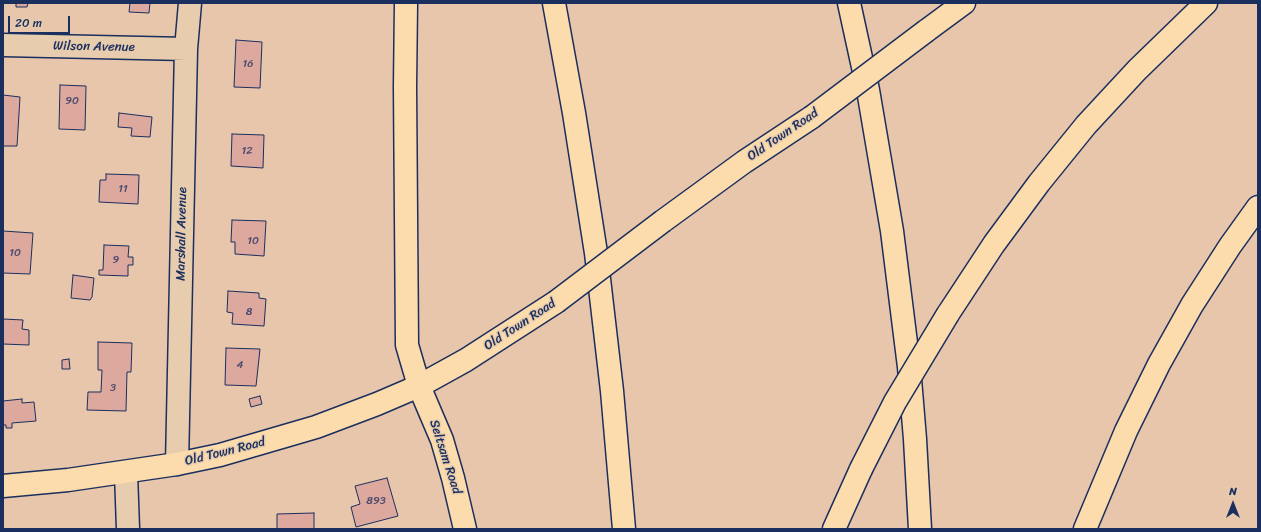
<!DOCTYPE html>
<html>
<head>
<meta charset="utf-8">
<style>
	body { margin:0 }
	#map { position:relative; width:1261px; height:532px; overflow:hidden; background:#e7c6ac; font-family:Sriracha,sans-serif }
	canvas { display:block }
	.frame { position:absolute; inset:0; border:4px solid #1b2f5e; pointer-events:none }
	.north { position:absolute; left:1213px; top:484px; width:40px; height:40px; -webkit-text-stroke:3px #e7ccae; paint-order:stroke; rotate:0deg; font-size:11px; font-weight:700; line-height:16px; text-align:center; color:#1b2f5e }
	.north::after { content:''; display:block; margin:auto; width:14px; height:18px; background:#1b2f5e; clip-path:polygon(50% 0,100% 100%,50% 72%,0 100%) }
	.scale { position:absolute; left:8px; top:16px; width:62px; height:18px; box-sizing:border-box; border:2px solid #1b2f5e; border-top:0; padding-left:5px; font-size:12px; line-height:14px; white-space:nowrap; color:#1b2f5e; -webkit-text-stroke:3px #e7ccae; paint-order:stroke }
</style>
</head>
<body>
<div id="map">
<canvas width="1261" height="532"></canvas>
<div class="frame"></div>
<div class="north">N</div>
<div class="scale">20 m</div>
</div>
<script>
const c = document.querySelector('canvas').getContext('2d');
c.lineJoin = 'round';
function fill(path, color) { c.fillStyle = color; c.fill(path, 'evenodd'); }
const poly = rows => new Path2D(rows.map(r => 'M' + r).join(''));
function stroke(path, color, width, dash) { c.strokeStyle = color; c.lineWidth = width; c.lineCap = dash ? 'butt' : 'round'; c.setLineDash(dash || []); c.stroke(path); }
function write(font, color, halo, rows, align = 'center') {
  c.font = font + ' Sriracha,sans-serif'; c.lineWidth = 3; c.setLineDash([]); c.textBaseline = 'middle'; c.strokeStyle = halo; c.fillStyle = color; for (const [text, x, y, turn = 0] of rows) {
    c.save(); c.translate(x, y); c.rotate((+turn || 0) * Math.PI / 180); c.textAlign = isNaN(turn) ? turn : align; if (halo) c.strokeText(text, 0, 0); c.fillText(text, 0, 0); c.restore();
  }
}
const building = poly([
	[16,3,28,3,27,7,16,7,16,3],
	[130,3,150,3,149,13,129,12,130,3],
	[236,40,262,42,260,88,234,87,236,40],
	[60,85,86,86,85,130,59,129,60,85],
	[3,95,20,97,17,146,3,146,3,95],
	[119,113,152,117,150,137,131,136,132,128,118,127,119,113],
	[232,134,264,135,263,168,231,166,232,134],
	[106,174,139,175,138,204,99,202,100,180,106,180,106,174],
	[232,220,266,221,264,256,235,254,235,242,231,242,232,220],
	[3,231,33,233,30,274,3,273,3,231],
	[104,245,129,246,128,257,133,257,133,265,128,265,128,276,99,275,99,270,103,270,104,245],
	[73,275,94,278,92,297,90,300,71,298,73,275],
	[228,291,259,293,259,298,266,299,264,326,232,324,233,313,227,312,228,291],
	[3,319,23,320,22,329,29,330,29,345,3,344,3,319],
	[98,342,132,343,131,372,127,372,126,411,87,410,88,392,101,392,102,370,98,370,98,342],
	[226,348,260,349,256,386,225,385,226,348],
	[69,359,70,369,62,369,62,360,69,359],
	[260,396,262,404,251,407,249,399,260,396],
	[22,399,22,403,34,402,36,421,12,423,12,428,6,428,6,425,3,425,3,401,22,399],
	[387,478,398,516,356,527,351,507,360,504,355,486,387,478],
	[314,513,314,529,277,529,277,514,314,513]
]);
fill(building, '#dda89e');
stroke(building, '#1b2f5e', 1);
const minor = poly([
	[3,45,186,49],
	[177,464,186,49,190,3],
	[126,473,128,529]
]);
const major = poly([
	[926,31,964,3],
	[663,221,744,162,812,117],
	[419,386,442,440,453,478,465,529],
	[3,486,68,480,177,464,220,455,316,427,377,404,419,386,466,360,556,302]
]);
const highway = poly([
	[406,3,405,87,407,345,419,386],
	[554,3,574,113,596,253,612,391,624,529],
	[849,3,868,90,892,231,909,367,915,439,920,529],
	[948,314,994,244,1039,183,1086,125,1137,70,1206,3],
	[834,529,861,469],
	[1085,529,1126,431,1159,364,1192,305,1230,246,1258,207]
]);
stroke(minor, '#1b2f5e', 25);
stroke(major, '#1b2f5e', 25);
stroke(highway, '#1b2f5e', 25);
stroke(minor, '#e7ccae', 22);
stroke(major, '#fcdcac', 22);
stroke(highway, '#fcdcac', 22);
const majorBridge = poly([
	[812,117,926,31],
	[556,302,663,221]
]);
const highwayBridge = poly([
	[861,469,895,402,948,314]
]);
stroke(majorBridge, '#1b2f5e', 25, []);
stroke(highwayBridge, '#1b2f5e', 25, []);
stroke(majorBridge, '#fcdcac', 22);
stroke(highwayBridge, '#fcdcac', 22);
write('11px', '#4c4d6e', null, [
	["16",248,64],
	["90",72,101],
	["12",247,151],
	["11",123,189],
	["10",253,241],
	["10",15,253],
	["9",116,260],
	["8",249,312],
	["4",240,365],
	["3",113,388],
	["893",376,501]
]);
write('13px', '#1b2f5e', '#e7ccae', [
	["Wilson Avenue",94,47,1],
	["Old Town Road",783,135,-34],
	["Marshall Avenue",182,234,-89],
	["Old Town Road",520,325,-33],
	["Old Town Road",225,452,-14],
	["Seltsam Road",445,457,72]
]);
</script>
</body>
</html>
